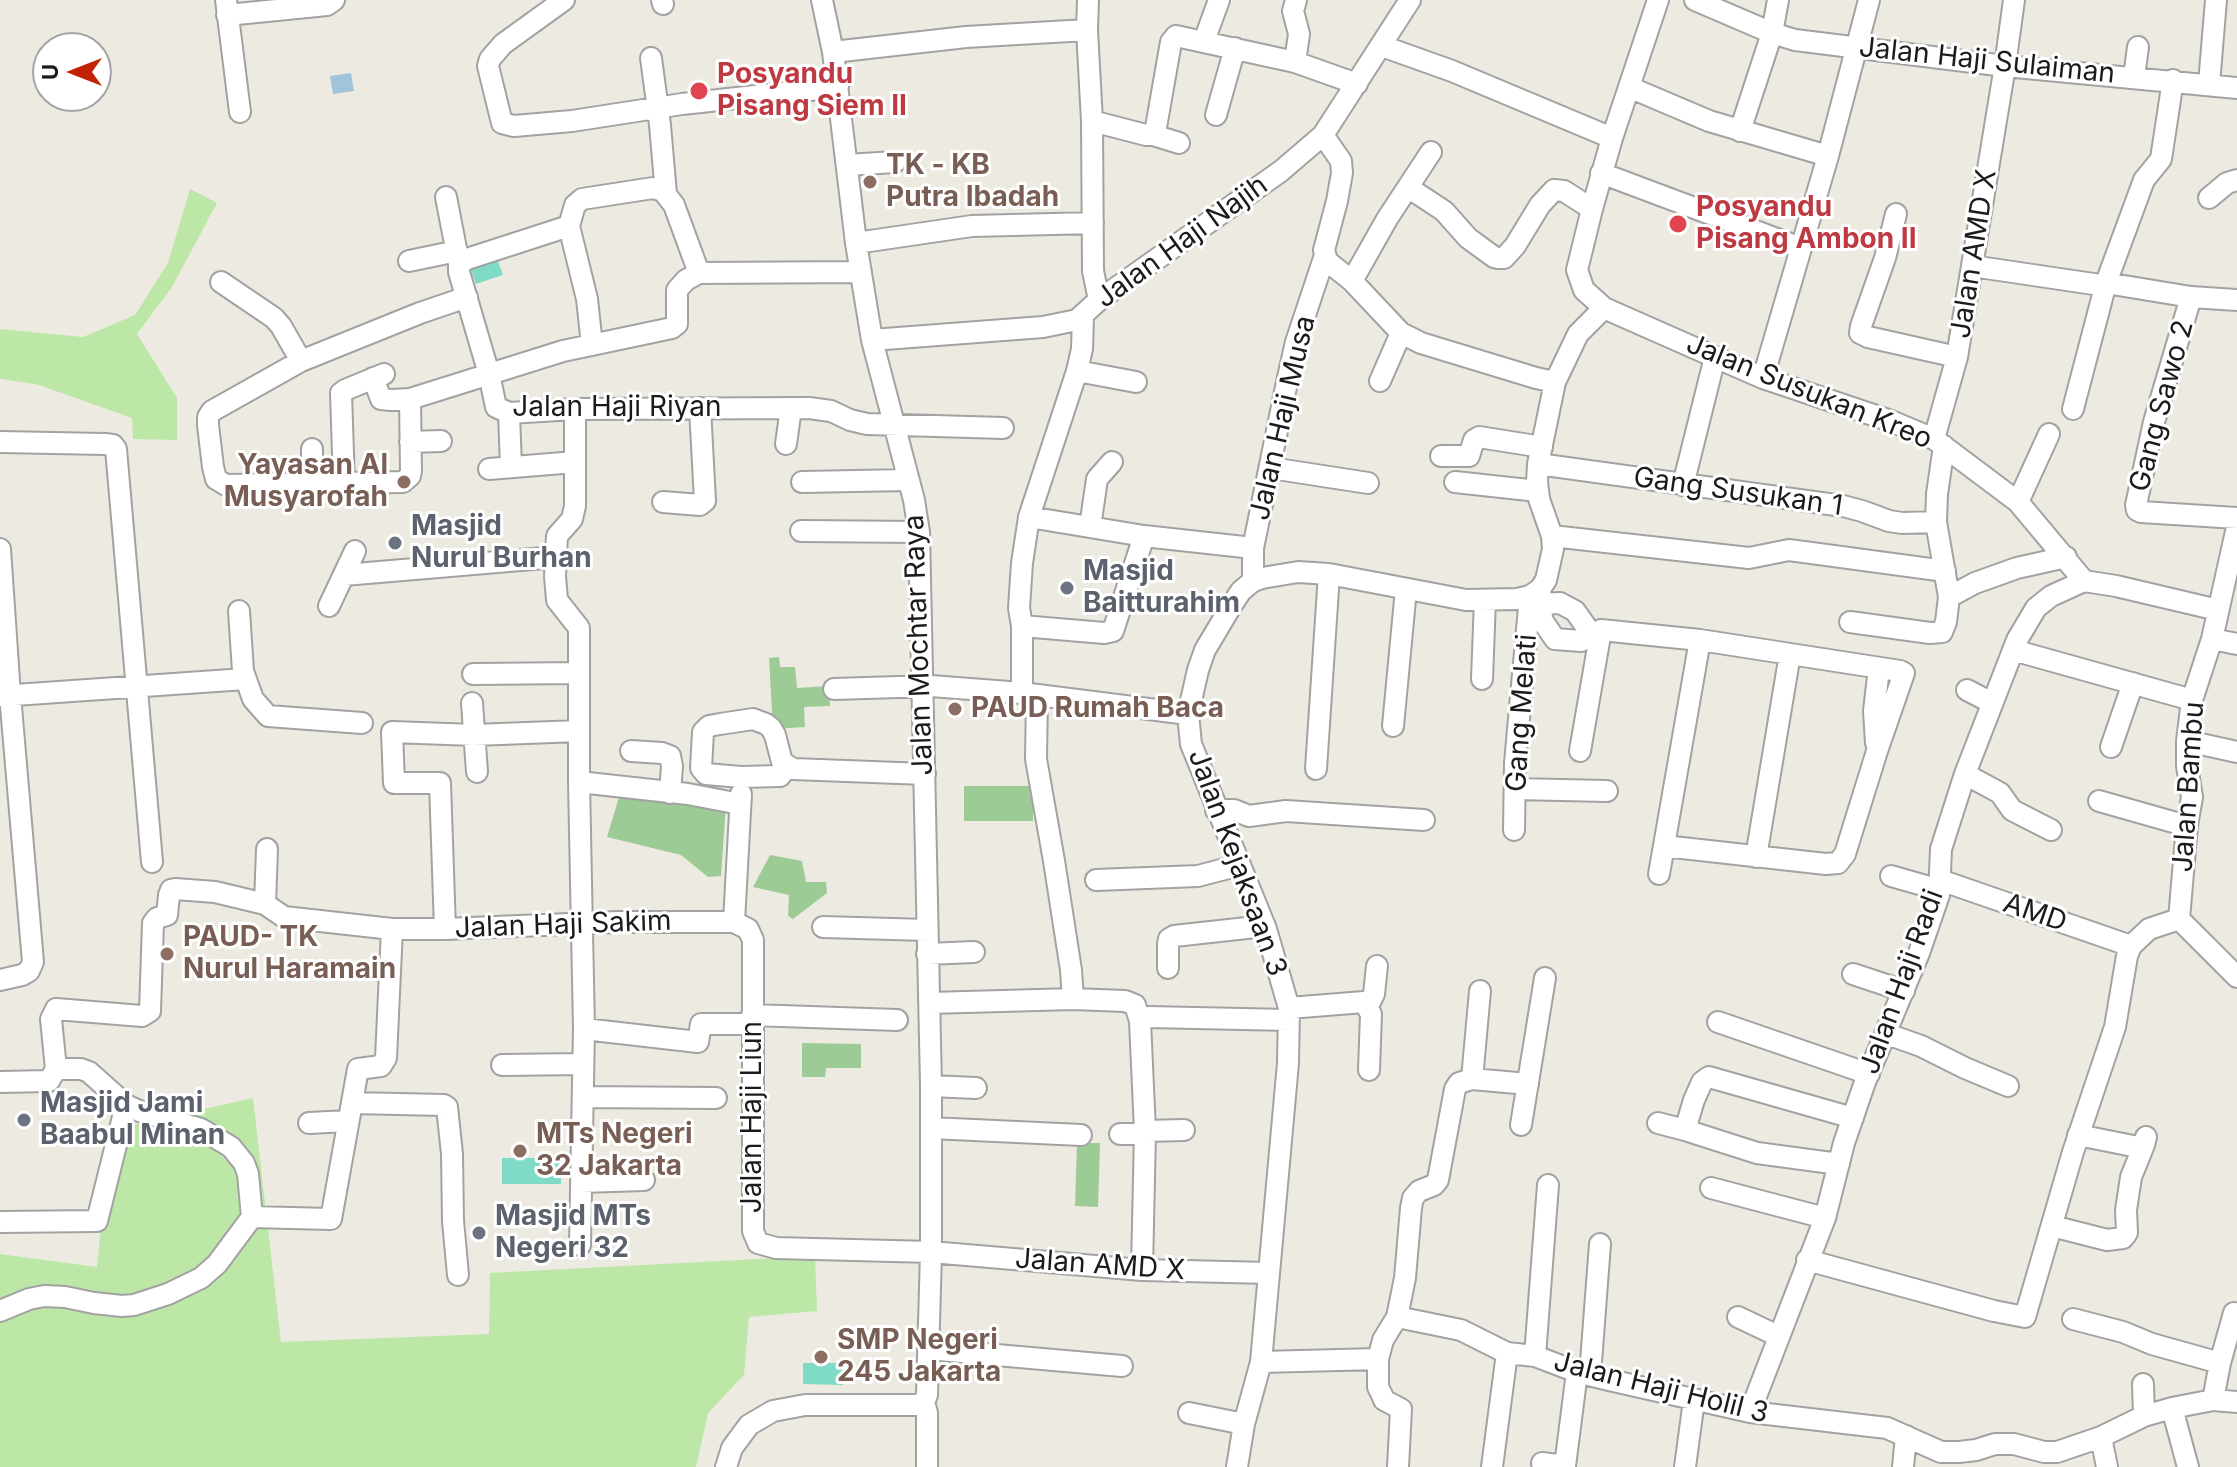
<!DOCTYPE html>
<html>
<head>
<meta charset="utf-8">
<style>
	body { margin:0 }
	#map { position:relative; width:2237px; height:1467px; overflow:hidden; background:#edebe1; font-family:Inter,sans-serif }
	canvas { display:block }
	.north { position:absolute; left:32px; top:32px; width:80px; height:80px; box-sizing:border-box; background:#fff; border:2px solid #a4a4a4; border-radius:50%; rotate:270deg; font-size:22px; font-weight:700; line-height:32px; text-align:center; color:#1b1b1b }
	.north::after { content:''; display:block; margin:auto; width:28px; height:36px; background:#c22204; clip-path:polygon(50% 0,100% 100%,50% 72%,0 100%) }
</style>
</head>
<body>
<div id="map">
<canvas width="2237" height="1467"></canvas>
<div class="north">U</div>
</div>
<script>
const c = document.querySelector('canvas').getContext('2d');
c.lineJoin = 'round';
function fill(path, color) { c.fillStyle = color; c.fill(path, 'evenodd'); }
const poly = rows => new Path2D(rows.map(r => 'M' + r).join(''));
function stroke(path, color, width, dash) { c.strokeStyle = color; c.lineWidth = width; c.lineCap = dash ? 'butt' : 'round'; c.setLineDash(dash || []); c.stroke(path); }
function write(font, color, halo, rows, align = 'center') {
  c.font = font + ' Inter,sans-serif'; c.lineWidth = 6; c.setLineDash([]); c.textBaseline = 'middle'; c.strokeStyle = halo; c.fillStyle = color; for (const [text, x, y, turn = 0] of rows) {
    c.save(); c.translate(x, y); c.rotate((+turn || 0) * Math.PI / 180); c.textAlign = isNaN(turn) ? turn : align; if (halo) c.strokeText(text, 0, 0); c.fillText(text, 0, 0); c.restore();
  }
}
fill(poly([
	[190,189,217,203,172,287,137,334,177,398,177,440,133,439,132,418,36,384,0,379,0,329,83,337,135,315,168,263],
	[253,1098,281,1342,489,1334,490,1273,815,1256,817,1311,749,1317,744,1375,708,1413,696,1467,0,1467,0,1254,97,1267,110,1130]
]), '#bce7a6');
fill(poly([
	[779,657,780,667,795,667,797,688,829,686,830,706,804,707,805,727,773,729,769,658],
	[623,784,726,804,721,876,708,877,681,855,607,837],
	[964,786,1033,786,1033,821,964,821],
	[770,855,802,861,806,882,826,882,827,893,793,919,788,916,789,895,753,887],
	[802,1043,861,1044,861,1068,826,1068,825,1077,802,1077],
	[1077,1143,1100,1143,1098,1207,1075,1206]
]), '#9dcb96');
fill(poly([
	[497,258,503,275,476,284,470,267],
	[502,1158,561,1158,561,1184,502,1184],
	[803,1363,843,1363,843,1385,803,1384]
]), '#7fdbc6');
fill(poly([
	[351,73,354,91,333,94,330,76]
]), '#a1c4da');
const minor = poly([
	[226,0,240,112],
	[564,0,503,44,490,59,488,66,502,123,514,126,572,121,682,104,838,87],
	[662,0,663,4],
	[1088,0,1087,30,1092,121,1093,271,1099,300],
	[1658,0,1612,138,1592,209,1577,270,1584,290,1604,308,1715,357,1763,378,1891,421,1934,439,2018,502,2084,581,2116,586,2218,610],
	[1695,0,1772,33,1740,131],
	[1778,0,1772,33,1795,40,2005,66,2237,88],
	[227,15,327,5,334,0],
	[1204,41,1219,0],
	[1382,46,1452,71,1612,138],
	[833,52,966,37,1087,30],
	[651,58,660,125,666,194],
	[1295,62,1299,34,1293,11,1296,0],
	[2134,77,2138,47],
	[2209,84,2216,0],
	[1629,87,1709,121,1828,156],
	[1216,115,1235,48],
	[1092,121,1146,135,1153,135,1155,133,1171,42,1176,36,1295,62,1357,84],
	[1153,135,1179,143],
	[1323,135,1341,161,1342,173,1337,201,1324,250,1327,261,1352,281,1401,333,1421,343,1536,378,1555,382],
	[847,165,895,162],
	[1601,173,1801,248],
	[1409,188,1444,211,1468,238,1494,257,1498,258,1504,258,1515,246,1540,205,1554,190,1564,191,1592,209],
	[446,197,459,264],
	[2209,198,2227,183,2237,180],
	[1896,214,1885,258,1861,326,1860,333,1868,337,1957,357],
	[569,226,587,299,592,345],
	[856,243,972,226,1093,223],
	[409,261,457,251],
	[1972,266,2107,286],
	[699,273,674,205,663,191,653,188,582,199,575,205,569,226,467,259,459,264,459,272,489,374,496,407,509,413,575,409,809,408,831,411,850,420,867,424,1003,428],
	[1352,281,1387,219,1431,152],
	[221,282,274,318,281,326,301,361],
	[2106,283,2144,180,2161,159,2173,80],
	[2237,300,2191,297,2154,422,2136,505,2137,510,2141,512,2237,518],
	[872,340,1043,327,1077,320,1099,300,1281,171,1323,135,1410,0],
	[1077,371,1136,382],
	[373,378,381,399,391,400,410,399,563,351,672,328,677,324,677,290,686,280,699,273,861,272],
	[1763,378,1828,156,1869,0],
	[1380,381,1401,333],
	[410,399,411,471,410,476,403,482,226,485,216,479,213,467,208,425,208,417,212,411,301,361,420,313,467,297],
	[575,409,575,506,572,519,557,536,555,576,557,600,579,628,579,782,584,1029,580,1245],
	[2073,409,2106,283,2191,297],
	[509,413,511,467],
	[1934,439,1957,357,2005,66,2014,0],
	[0,442,105,444,113,445,116,449,152,862],
	[410,442,441,441],
	[786,444,791,408],
	[1441,456,1469,456,1474,440,1479,437,1542,447],
	[1538,464,1843,506,1862,511,1889,521,1902,523,1936,522],
	[1271,468,1368,483],
	[489,469,575,462],
	[802,482,908,480],
	[1455,482,1538,491],
	[312,484,312,449],
	[344,484,341,393,345,390,384,374],
	[1683,485,1715,357],
	[663,502,700,505,705,501,700,408],
	[2018,502,2049,434],
	[1029,517,1144,536,1253,548],
	[1090,527,1097,479,1112,462],
	[801,531,919,532],
	[1552,536,1749,558,1789,550,1945,571],
	[0,549,10,695,33,962,29,971,22,975,0,980],
	[344,575,556,557],
	[1253,581,1253,548,1287,382,1296,342,1324,258],
	[1541,596,1542,620,1555,639,1581,641,1601,630,1700,640],
	[1949,597,1975,583,2017,568,2066,557],
	[1541,604,1560,603,1575,611,1592,635],
	[329,606,355,551],
	[239,611,243,671,253,699,268,716,362,723],
	[1850,622,1930,633,1942,632,1946,622,1949,597,1936,522,1937,494,1944,446],
	[1022,626,1104,633,1113,631,1144,536],
	[2212,639,2237,644],
	[2013,650,2192,700],
	[473,674,578,673],
	[1482,679,1485,600],
	[834,689,931,686,1022,693,1188,714],
	[1967,690,1992,703],
	[1022,693,1022,626,1019,608,1022,563,1029,517,1077,371,1082,349,1083,317],
	[0,696,245,679],
	[1037,696,1036,759,1054,861,1071,970,1073,999],
	[472,703,477,772],
	[1393,726,1406,589],
	[2187,741,2237,752],
	[1876,743,1874,711,1879,668],
	[2111,747,2133,683],
	[631,751,662,753,670,756,672,766,670,793],
	[1580,751,1601,630],
	[788,766,780,776,741,777,706,774,701,768,703,732,709,726,720,724,753,719,766,724,771,728,775,735,782,762,793,769,925,774],
	[1316,769,1329,574],
	[1965,774,2000,793,2012,810,2051,830],
	[579,782,688,794,740,804],
	[1515,789,1607,791],
	[2099,801,2187,826],
	[1216,810,1234,810,1249,816,1286,811,1424,820],
	[1514,830,1515,763,1530,596],
	[1756,857,1790,654],
	[1659,874,1700,640,1900,671,1904,673,1877,751,1845,854,1838,863,1826,864,1664,846],
	[1891,876,1940,890],
	[1096,880,1198,876,1240,865],
	[1940,880,2131,946],
	[265,904,267,849],
	[2179,919,2187,826,2192,797,2187,766,2187,741,2192,700,2212,639,2237,527],
	[2179,919,2237,977],
	[734,922,741,794],
	[823,927,927,930],
	[445,929,440,783,394,783,392,732,474,735,579,731],
	[927,954,974,952],
	[1168,968,1168,944,1169,939,1174,936,1265,926],
	[1853,974,1904,991],
	[930,1003,1073,999,1125,1001,1135,1005,1140,1021,1145,1131,1142,1270],
	[1368,1006,1374,994,1377,966],
	[1289,1008,1364,1002,1371,1014,1369,1070],
	[752,1015,897,1020],
	[1140,1021,1142,1018,1148,1017,1289,1020],
	[1718,1022,1869,1074],
	[584,1029,698,1042,701,1024,752,1024],
	[1887,1034,1921,1046,1965,1068,2008,1086],
	[502,1065,583,1064],
	[56,1069,51,1019,56,1009,142,1016,150,1011,153,923,157,918,167,915,169,895,171,890,175,889,215,892,265,904,284,917,392,929,445,929,619,922,734,922,748,929,753,940,753,1231,758,1243,776,1248,931,1252,1142,1270,1269,1273],
	[1472,1079,1480,991],
	[0,1082,49,1081,56,1069],
	[1528,1084,1472,1079,1459,1083,1455,1089,1438,1180,1434,1185,1419,1191,1413,1198,1411,1208,1405,1278,1397,1317,1461,1330,1507,1353,1535,1356,1577,1372,1605,1379,1750,1412,1887,1428,1941,1452,1959,1452,1976,1450,1995,1444,2014,1444,2044,1452,2057,1452,2101,1437,2144,1416,2172,1408,2213,1400,2237,1402],
	[931,1086,976,1088],
	[583,1097,716,1098],
	[352,1103,444,1105,447,1107,452,1154,453,1221,458,1275],
	[309,1123,348,1121],
	[1658,1123,1685,1130,1757,1153,1839,1164],
	[1521,1125,1545,978],
	[931,1128,1081,1135],
	[1685,1130,1694,1100,1702,1082,1709,1077,1853,1118],
	[1145,1131,1184,1130],
	[1120,1134,1145,1134],
	[2078,1135,2138,1147,2144,1145,2146,1137],
	[581,1182,644,1180],
	[1711,1188,1825,1218],
	[252,1217,331,1219,358,1069,381,1066,386,1058,392,929],
	[0,1222,97,1221,126,1105],
	[2052,1226,2107,1240,2123,1238,2127,1233,2126,1210,2131,1177,2144,1145],
	[1807,1260,1994,1311,2025,1317,2073,1152,2115,1027,2127,956,2131,946,2149,929,2179,919],
	[0,1311,29,1299,44,1296,65,1297,94,1303,122,1306,134,1305,168,1294,201,1278,217,1264,252,1217,248,1174,244,1163,231,1147,201,1129,139,1111,126,1105,89,1072,81,1069,56,1069],
	[1738,1317,1778,1336],
	[2073,1319,2123,1332,2152,1344,2220,1363],
	[928,1349,1122,1366],
	[1535,1356,1548,1185],
	[1378,1359,1378,1387,1382,1395,1384,1400,1401,1409,1398,1467],
	[1261,1362,1378,1359,1383,1340,1397,1317],
	[1590,1375,1600,1244],
	[2143,1384,2144,1416],
	[2213,1400,2220,1363,2234,1313],
	[924,1402,927,1413,927,1467],
	[2172,1408,2188,1467],
	[1750,1412,1825,1218,1844,1143,1865,1082,1919,953,1939,895,1941,849,1965,774,2017,640,2036,608,2051,596,2084,581],
	[1189,1413,1244,1424],
	[2101,1437,2107,1467],
	[1542,1463,1565,1466,1577,1372],
	[726,1467,732,1448,749,1425,773,1411,805,1405,917,1405,924,1402,927,1395,931,1252,931,1086,919,532,914,500,872,340,856,243,833,52,822,0],
	[1237,1467,1244,1424,1261,1362,1288,1063,1289,1008,1266,929,1191,744,1188,714,1198,670,1205,650,1233,603,1241,591,1253,581,1262,578,1298,572,1329,574,1466,600,1517,599,1530,596,1540,589,1546,580,1553,549,1552,536,1539,499,1537,482,1538,464,1555,382,1578,334,1604,308],
	[1492,1467,1507,1353],
	[1685,1467,1694,1400],
	[1903,1467,1906,1436]
]);
stroke(minor, '#a2a2a2', 24);
stroke(minor, '#fff', 20);
for (const [x, y, r, color] of [
	[699,91,10,"#e0444e"],
	[870,182,8,"#8d6e63"],
	[1678,224,10,"#e0444e"],
	[404,482,8,"#8d6e63"],
	[395,543,8,"#6b7280"],
	[1067,588,8,"#6b7280"],
	[955,709,8,"#8d6e63"],
	[167,954,8,"#8d6e63"],
	[24,1120,8,"#6b7280"],
	[520,1151,8,"#8d6e63"],
	[479,1233,8,"#6b7280"],
	[821,1357,8,"#8d6e63"]
]) { const dot = new Path2D(); dot.arc(x, y, r, 0, 2 * Math.PI); c.fillStyle = color; c.fill(dot); stroke(dot, '#fff', 3); }
write('28px', '#1b1b1b', '#fff', [
	["Jalan Haji Sulaiman",1987,61,6],
	["Jalan Haji Najih",1182,242,-36],
	["Jalan AMD X",1974,254,-81],
	["Jalan Susukan Kreo",1809,392,22],
	["Gang Sawo 2",2162,406,-75],
	["Jalan Haji Riyan",617,408],
	["Jalan Haji Musa",1283,418,-77],
	["Gang Susukan 1",1738,492,8],
	["Jalan Mochtar Raya",919,645,-92],
	["Gang Melati",1522,713,-86],
	["Jalan Bambu",2189,787,-86],
	["Jalan Kejaksaan 3",1237,863,70],
	["AMD",2035,913,19],
	["Jalan Haji Sakim",563,925,-2],
	["Jalan Haji Radi",1902,982,-70],
	["Jalan Haji Liun",753,1117,-90],
	["Jalan AMD X",1100,1265,4],
	["Jalan Haji Holil 3",1661,1388,14]
]);
write('bold 28px', '#be3a42', '#fff', [
	["Posyandu",717,75],
	["Pisang Siem II",717,107],
	["Posyandu",1696,208],
	["Pisang Ambon II",1696,240]
], 'left');
write('bold 28px', '#785e54', '#fff', [
	["TK - KB",886,166],
	["Putra Ibadah",886,198],
	["Yayasan Al",388,466,"right"],
	["Musyarofah",388,498,"right"],
	["PAUD Rumah Baca",971,709],
	["PAUD- TK",183,938],
	["Nurul Haramain",183,970],
	["MTs Negeri",536,1135],
	["32 Jakarta",536,1167],
	["SMP Negeri",837,1341],
	["245 Jakarta",837,1373]
], 'left');
write('bold 28px', '#5b616d', '#fff', [
	["Masjid",411,527],
	["Nurul Burhan",411,559],
	["Masjid",1083,572],
	["Baitturahim",1083,604],
	["Masjid Jami",40,1104],
	["Baabul Minan",40,1136],
	["Masjid MTs",495,1217],
	["Negeri 32",495,1249]
], 'left');
</script>
</body>
</html>
